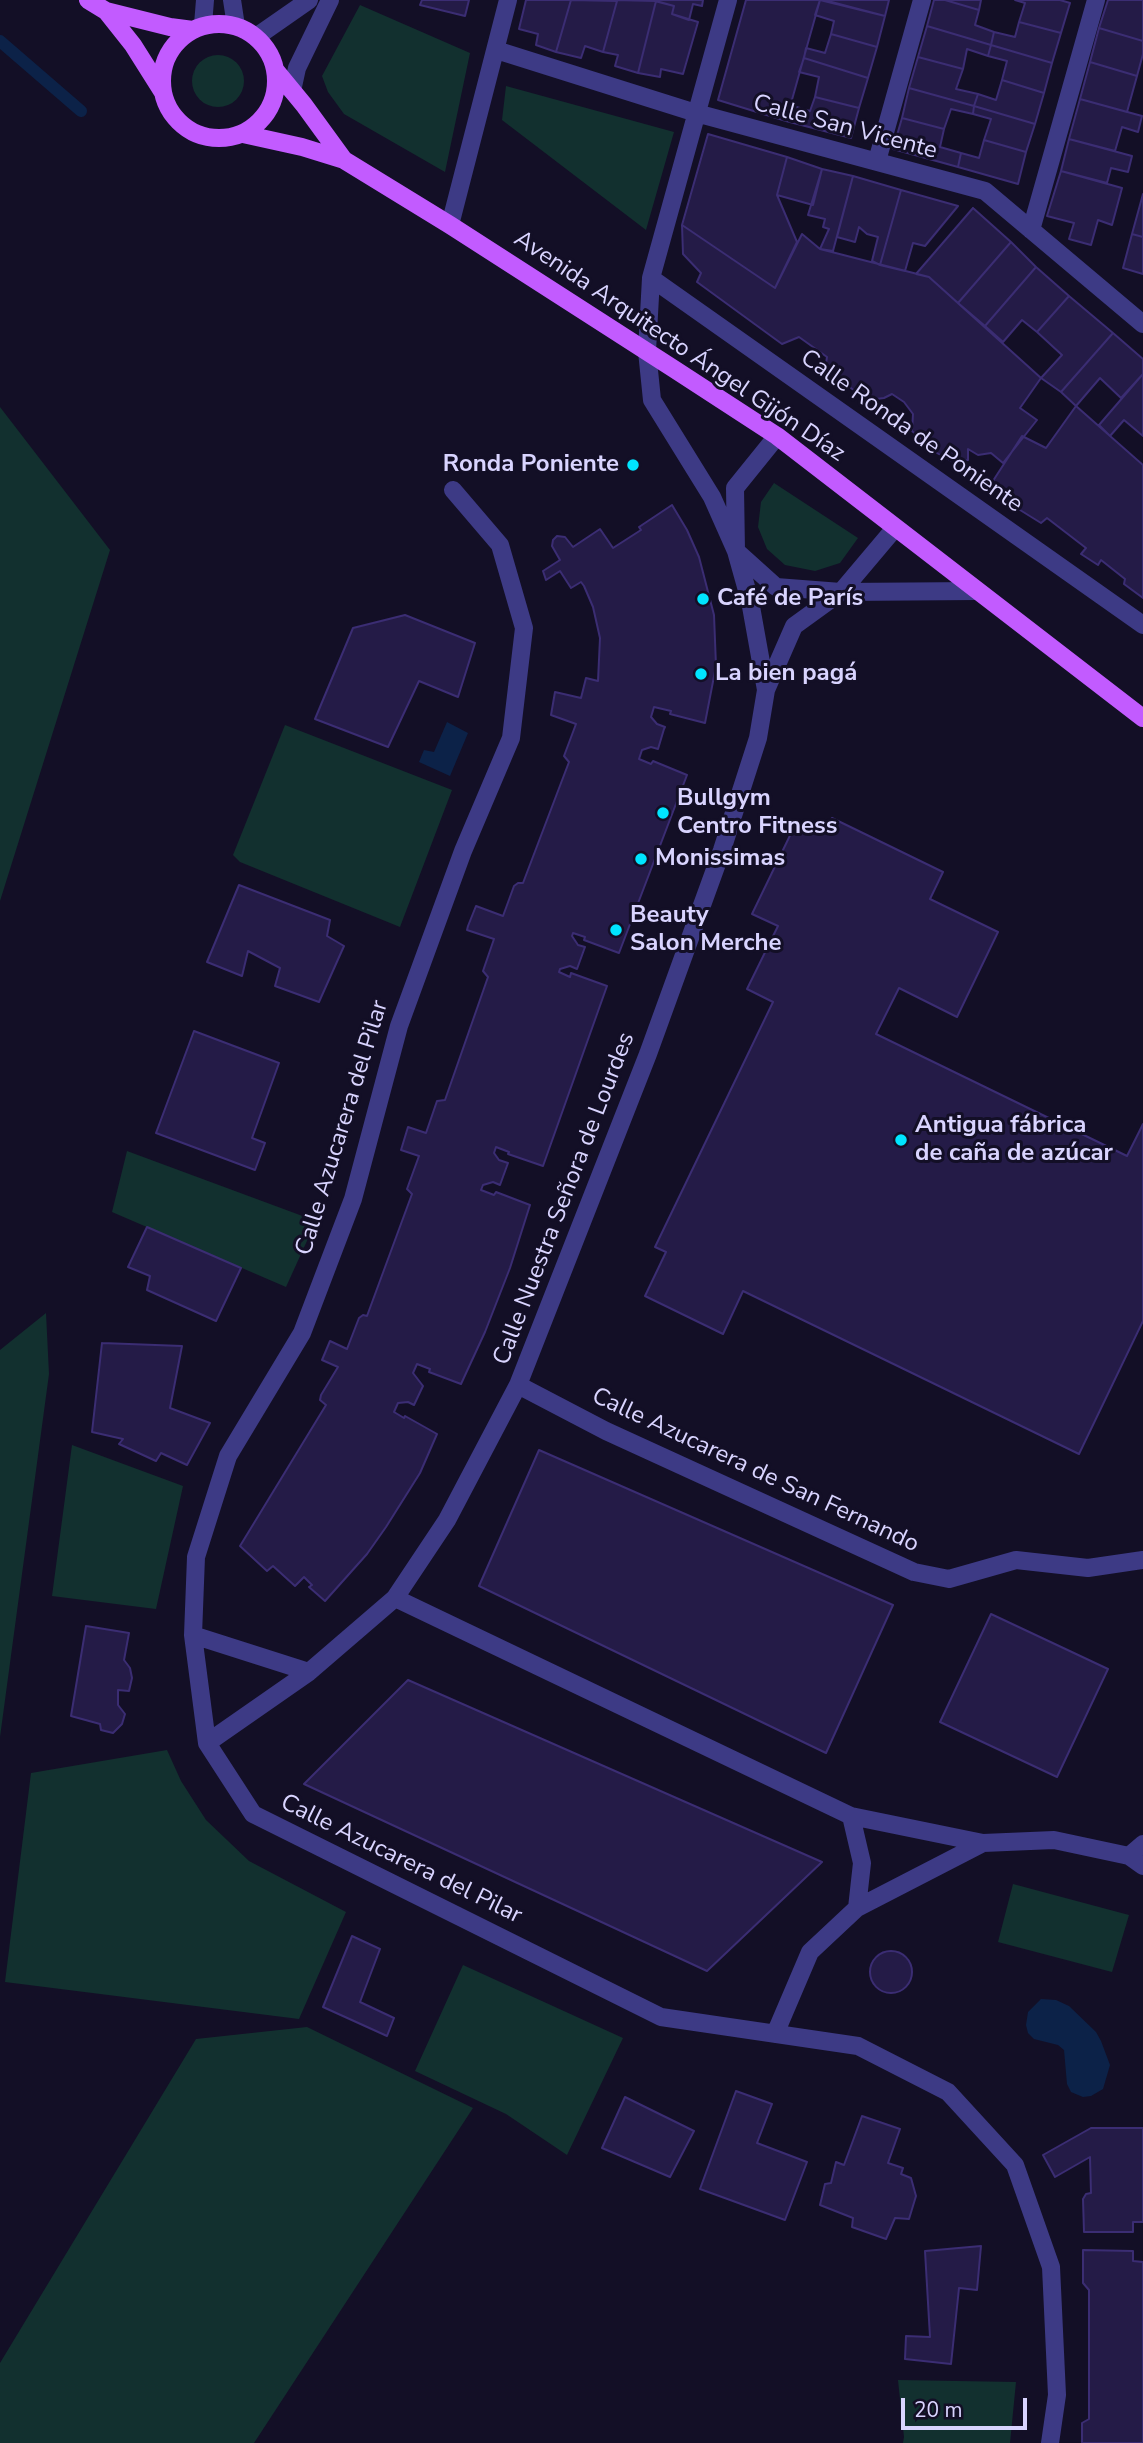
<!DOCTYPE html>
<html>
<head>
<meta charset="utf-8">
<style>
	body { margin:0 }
	#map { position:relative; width:1143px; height:2443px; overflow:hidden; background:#130f26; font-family:"Nunito Sans",sans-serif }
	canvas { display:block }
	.scale { position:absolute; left:901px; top:2398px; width:126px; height:32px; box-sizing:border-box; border:4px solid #d9d4ff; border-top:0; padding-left:9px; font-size:21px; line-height:24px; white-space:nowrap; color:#d9d4ff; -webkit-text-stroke:5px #130f26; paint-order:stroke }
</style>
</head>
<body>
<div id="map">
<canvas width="1143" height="2443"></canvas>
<div class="scale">20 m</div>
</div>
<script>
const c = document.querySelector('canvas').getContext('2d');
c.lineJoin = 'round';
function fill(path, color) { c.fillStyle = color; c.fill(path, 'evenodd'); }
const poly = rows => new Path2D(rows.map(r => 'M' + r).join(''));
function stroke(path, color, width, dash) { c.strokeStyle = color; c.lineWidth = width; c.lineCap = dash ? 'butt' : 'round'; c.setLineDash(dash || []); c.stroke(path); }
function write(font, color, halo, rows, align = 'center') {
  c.font = font + ' "Nunito Sans",sans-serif'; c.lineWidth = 6; c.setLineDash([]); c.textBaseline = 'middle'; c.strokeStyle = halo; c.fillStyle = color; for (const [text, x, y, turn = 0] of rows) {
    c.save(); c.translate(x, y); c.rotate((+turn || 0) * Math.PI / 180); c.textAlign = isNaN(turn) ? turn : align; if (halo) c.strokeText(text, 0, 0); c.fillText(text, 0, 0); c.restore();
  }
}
fill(poly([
	[360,5,470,53,445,172,344,114,328,92,322,76],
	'192 81a26 26 0 1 1 52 0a26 26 0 1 1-52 0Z',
	[506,86,674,132,646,230,502,120],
	[0,407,110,550,0,901],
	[774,483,858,538,840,563,815,571,785,565,767,549,758,527,761,502],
	[285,725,452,790,400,927,240,862,233,855],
	[127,1151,316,1221,286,1287,112,1212],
	[46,1313,49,1374,0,1737,0,1350],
	[72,1445,183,1486,156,1609,52,1596],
	[167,1750,181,1781,206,1820,249,1861,346,1912,299,2019,5,1982,31,1773],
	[1013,1884,1129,1915,1112,1972,998,1942],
	[463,1965,623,2038,567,2155,506,2114,415,2071],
	[307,2027,473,2108,254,2443,0,2443,0,2363,196,2039],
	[898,2380,1016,2382,1010,2443,903,2443,904,2437]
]), '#12302f');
fill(poly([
	[447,722,468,733,450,776,419,762,424,750,434,752],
	[1041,1999,1056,2000,1069,2006,1096,2032,1101,2041,1110,2065,1103,2089,1091,2096,1083,2097,1071,2092,1067,2084,1064,2050,1058,2045,1034,2039,1028,2033,1026,2025,1028,2012]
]), '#0c2248');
stroke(poly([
	[0,41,81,111]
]), '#0c2248', 12);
const building = poly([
	[422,0,469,0,465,16,420,5,422,0],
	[526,0,571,0,556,52,536,45,538,34,519,29,526,0],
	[571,0,617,1,603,52,585,46,581,58,556,52,571,0],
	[614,0,656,1,638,73,615,66,618,55,603,52,617,1,614,0],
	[651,0,703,0,702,6,693,4,689,20,672,14,674,6,651,0],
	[746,0,820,0,786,121,718,100,746,0],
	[820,0,885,16,877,47,831,34,834,21,815,15,820,0],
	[824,0,889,0,885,16,824,0],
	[934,0,945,0,979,10,975,25,994,32,991,45,927,26,934,0],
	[945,0,981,0,979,10,945,0],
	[1015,0,1060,0,1070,3,1061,33,1019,22,1025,3,1015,0],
	[1108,0,1143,0,1143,41,1099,28,1108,0],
	[656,1,674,6,672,14,698,22,683,74,661,69,660,77,638,73,656,1],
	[1019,22,1061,33,1052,63,991,45,994,32,1015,37,1019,22],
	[927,26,991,45,988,56,967,49,963,69,918,57,927,26],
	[1099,28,1143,41,1143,54,1137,76,1090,62,1099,28],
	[831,34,877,47,868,78,804,58,806,48,825,53,831,34],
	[991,45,1052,63,1044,93,1002,80,1007,61,988,56,991,45],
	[918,57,963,69,956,89,978,94,974,106,909,88,918,57],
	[804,58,868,78,859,108,815,97,819,77,799,72,804,58],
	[1090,62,1137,76,1127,112,1080,99,1090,62],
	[1002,80,1044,93,1035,124,974,106,978,94,996,100,1002,80],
	[909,88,974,106,973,114,951,109,944,129,902,118,909,88],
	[815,97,859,108,851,138,786,121,790,105,810,111,815,97],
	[1080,99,1142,116,1138,132,1122,127,1115,151,1069,139,1080,99],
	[974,106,1035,124,1026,152,984,140,991,119,973,114,974,106],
	[902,118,944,129,940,147,961,153,958,167,893,149,902,118],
	[708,134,787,157,777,195,797,242,775,288,682,225,708,134],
	[1069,139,1132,156,1128,172,1111,168,1107,183,1061,171,1069,139],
	[984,140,1026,152,1018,184,958,167,961,153,979,158,984,140],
	[787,157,822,169,813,205,777,195,787,157],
	[822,169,853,176,833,251,820,249,829,229,823,227,825,219,808,215,822,169],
	[1061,171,1122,188,1112,225,1098,220,1091,245,1069,239,1074,223,1047,216,1061,171],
	[853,176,901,190,880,265,872,261,878,237,867,234,859,227,855,242,837,237,853,176],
	[901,190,958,206,925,246,913,243,905,271,880,265,901,190],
	[1143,194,1143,237,1132,234,1143,194],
	[973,208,1011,242,958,303,929,277,916,274,973,208],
	[682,225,775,288,802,234,820,249,929,277,1041,378,1020,408,1037,420,1003,463,991,453,978,455,968,449,968,460,953,462,937,453,912,431,913,414,904,402,892,394,884,398,868,400,825,370,827,357,799,337,782,344,697,282,701,273,683,254,682,225],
	[1132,234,1143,237,1143,274,1123,268,1132,234],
	[1011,242,1036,267,985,326,958,303,1011,242],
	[1036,267,1069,296,1037,332,1022,320,1003,342,985,326,1036,267],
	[1069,296,1113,333,1061,392,1041,378,1062,355,1037,332,1069,296],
	[1113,333,1143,359,1143,374,1121,398,1100,378,1076,406,1061,392,1113,333],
	[1143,374,1143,436,1124,420,1110,436,1099,425,1143,374],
	[1076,406,1143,465,1143,598,1124,584,1125,579,1101,560,1098,565,1081,554,1086,548,1047,518,1041,523,1012,505,1017,498,991,484,1022,436,1046,448,1076,406],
	[672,505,687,530,699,557,714,615,716,666,705,723,670,714,671,711,654,707,651,717,657,724,665,727,664,729,658,749,651,747,642,750,639,759,651,764,653,761,687,775,619,953,584,940,585,937,573,933,572,936,578,945,585,947,577,969,570,966,560,969,559,972,570,977,571,973,607,986,543,1166,508,1154,509,1152,496,1147,494,1153,499,1160,508,1163,500,1185,493,1182,483,1185,481,1190,494,1195,496,1192,530,1205,510,1268,485,1332,461,1384,429,1372,430,1369,417,1364,413,1373,423,1386,414,1405,408,1402,398,1403,394,1412,404,1418,405,1416,437,1434,420,1473,386,1527,367,1554,325,1601,309,1587,312,1585,304,1577,295,1586,273,1566,267,1571,240,1546,326,1405,320,1400,321,1395,338,1367,322,1360,330,1341,347,1349,359,1318,363,1315,367,1316,412,1194,407,1189,419,1156,401,1150,408,1127,426,1133,437,1101,445,1100,488,977,483,971,494,939,467,930,468,926,476,906,503,916,514,886,518,883,523,883,569,762,564,756,576,724,551,715,555,692,581,698,586,678,598,681,600,638,593,607,584,586,581,582,571,588,560,571,546,580,543,571,560,560,552,546,553,540,557,536,565,537,573,547,600,529,613,548,641,530,639,527,672,505],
	[405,615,475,643,458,697,419,681,388,747,315,719,353,628,405,615],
	[832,818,943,872,930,899,998,932,957,1017,899,988,876,1034,1127,1156,1143,1124,1143,1321,1079,1454,743,1291,723,1334,645,1296,666,1252,655,1247,773,1002,747,989,778,926,752,914,797,821,824,834,832,818],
	[239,885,330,920,327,936,344,946,319,1002,275,986,280,968,248,951,242,976,207,962,239,885],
	[194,1031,279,1063,252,1138,265,1143,255,1170,156,1133,194,1031],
	[147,1227,241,1268,216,1321,147,1290,150,1276,128,1267,147,1227],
	[102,1343,182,1346,170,1408,210,1423,187,1465,161,1453,156,1461,119,1444,123,1439,92,1432,102,1343],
	[539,1450,893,1605,826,1753,479,1586,539,1450],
	[991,1614,1108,1669,1057,1777,940,1722,991,1614],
	[86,1626,129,1633,124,1660,130,1668,132,1678,129,1691,118,1690,118,1705,125,1714,122,1724,113,1733,101,1730,100,1724,71,1716,86,1626],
	[408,1680,822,1862,707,1971,304,1784,408,1680],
	[352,1936,380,1949,360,2002,394,2018,387,2036,323,2007,352,1936],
	'870 1972a21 21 0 1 1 42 0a21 21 0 1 1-42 0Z',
	[736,2091,772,2104,757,2143,807,2162,785,2220,700,2189,736,2091],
	[625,2097,694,2131,670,2177,602,2148,625,2097],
	[862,2116,900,2129,888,2163,903,2168,901,2174,911,2178,916,2196,909,2219,895,2218,886,2239,852,2227,853,2218,820,2205,825,2184,831,2183,836,2162,844,2165,862,2116],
	[1091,2128,1143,2128,1143,2222,1133,2222,1133,2232,1084,2232,1083,2199,1086,2194,1091,2193,1090,2157,1055,2177,1043,2155,1091,2128],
	[981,2246,977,2290,959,2288,951,2364,905,2359,906,2336,930,2337,925,2251,981,2246],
	[1083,2250,1133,2251,1133,2261,1143,2262,1143,2443,1082,2443,1082,2423,1089,2419,1089,2290,1083,2283,1083,2250]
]);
fill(building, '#241b47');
stroke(building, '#3b2d73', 2);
stroke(poly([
	[232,0,236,26],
	[728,0,651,278,647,351,652,400,712,497,736,551,750,601,766,690],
	[203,25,205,0],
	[256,37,309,0],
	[496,50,696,113,985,191,1143,324],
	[292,91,297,68,330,0],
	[877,161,922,0],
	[450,225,508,0],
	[1031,230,1096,0],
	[651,278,1143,625],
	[777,436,735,488,736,551,776,587,841,592,977,591],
	[453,490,500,545,524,628,511,738,463,851,399,1026,353,1199,302,1333,228,1456,196,1557,193,1635,207,1743,253,1814,661,2017,858,2046,948,2092,1015,2165,1051,2267,1057,2395,1050,2443],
	[518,1385,606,1431,914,1572,949,1579,1016,1560,1088,1568,1143,1560],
	[395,1598,851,1816,983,1843],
	[193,1635,309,1672],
	[207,1743,309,1672,395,1598,447,1520,518,1385,648,1054,722,850,758,738,766,690,794,626,841,592,895,528],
	[851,1816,862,1863,857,1908],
	[1129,1856,1143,1844],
	[775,2034,810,1952,857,1908,983,1843,1054,1840,1129,1856,1143,1866]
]), '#3d3a85', 18);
stroke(poly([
	[88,0,106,11,170,27,193,30],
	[106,11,133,45,162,91],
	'162 81a57 57 0 1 1 114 0a57 57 0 1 1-114 0Z',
	[276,71,304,105,344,160],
	[243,134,302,147,344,160,450,225,674,369,777,436,1143,718]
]), '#c25bff', 18);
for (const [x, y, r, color] of [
	[633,465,7,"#00e5ff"],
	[703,599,7,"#00e5ff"],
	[701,674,7,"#00e5ff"],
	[663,813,7,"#00e5ff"],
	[641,859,7,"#00e5ff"],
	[616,930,7,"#00e5ff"],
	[901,1140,7,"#00e5ff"]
]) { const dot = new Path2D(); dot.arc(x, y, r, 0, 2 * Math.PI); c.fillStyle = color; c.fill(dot); stroke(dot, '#130f26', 2.5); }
write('24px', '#d9d4ff', '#130f26', [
	["Calle San Vicente",845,128,15],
	["Avenida Arquitecto Ángel Gijón Díaz",679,347,34],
	["Calle Ronda de Poniente",911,432,35],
	["Calle Azucarera del Pilar",343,1128,-73],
	["Calle Nuestra Señora de Lourdes",565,1199,-69],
	["Calle Azucarera de San Fernando",755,1471,25],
	["Calle Azucarera del Pilar",401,1860,26]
]);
write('bold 24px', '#d9d4ff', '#130f26', [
	["Ronda Poniente",619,465,"right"],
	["Café de París",717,599],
	["La bien pagá",715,674],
	["Bullgym",677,799],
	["Centro Fitness",677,827],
	["Monissimas",655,859],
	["Beauty",630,916],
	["Salon Merche",630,944],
	["Antigua fábrica",915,1126],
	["de caña de azúcar",915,1154]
], 'left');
</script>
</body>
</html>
